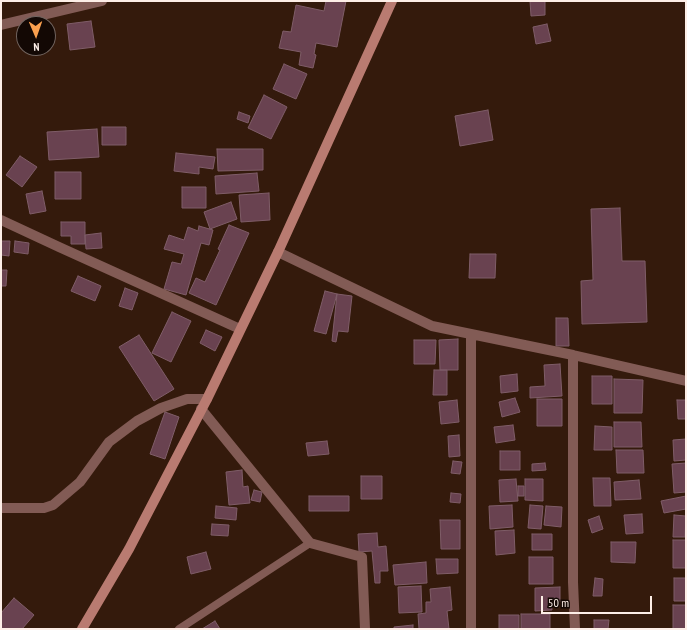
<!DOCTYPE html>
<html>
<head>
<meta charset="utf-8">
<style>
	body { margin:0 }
	#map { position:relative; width:687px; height:630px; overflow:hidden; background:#341a0c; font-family:"PT Sans Narrow",sans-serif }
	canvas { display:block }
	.frame { position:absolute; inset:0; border:2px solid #fdeee7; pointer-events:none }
	.north { position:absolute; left:16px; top:16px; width:40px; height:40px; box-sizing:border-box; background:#130804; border:1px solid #71645f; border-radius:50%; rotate:178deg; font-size:11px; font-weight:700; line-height:16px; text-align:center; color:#fdeee7 }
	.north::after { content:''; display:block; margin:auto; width:14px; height:18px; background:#fa9f4e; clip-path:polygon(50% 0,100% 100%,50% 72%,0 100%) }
	.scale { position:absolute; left:541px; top:596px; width:111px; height:18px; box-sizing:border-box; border:2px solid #fdeee7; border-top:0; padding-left:5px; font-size:12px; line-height:14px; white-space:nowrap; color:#fdeee7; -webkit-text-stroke:3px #130804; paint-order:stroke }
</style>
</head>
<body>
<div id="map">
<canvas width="687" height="630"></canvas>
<div class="frame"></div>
<div class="north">N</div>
<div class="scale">50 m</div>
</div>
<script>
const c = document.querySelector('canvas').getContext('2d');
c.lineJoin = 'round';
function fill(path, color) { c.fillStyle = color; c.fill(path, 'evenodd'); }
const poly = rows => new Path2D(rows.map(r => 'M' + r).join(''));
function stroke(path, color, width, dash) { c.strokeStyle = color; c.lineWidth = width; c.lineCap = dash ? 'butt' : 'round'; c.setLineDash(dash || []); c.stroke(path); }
const building = poly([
	[326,1,346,1,337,47,316,43,314,54,316,55,313,68,299,65,301,52,279,48,283,31,291,32,296,5,324,11,326,1],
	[530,1,545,1,545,15,531,16,530,1],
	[91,21,95,47,70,50,67,24,91,21],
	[547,24,551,41,536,44,533,27,547,24],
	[284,64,307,74,296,99,273,89,284,64],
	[264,95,287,107,271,139,248,128,264,95],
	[488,110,493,140,460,146,455,116,488,110],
	[239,112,250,116,248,123,237,119,239,112],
	[102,127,126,127,126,145,102,145,102,127],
	[97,129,99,157,49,160,47,132,97,129],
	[217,149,263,149,263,170,218,171,217,149],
	[176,153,215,157,213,169,199,167,199,174,174,171,176,153],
	[20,156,37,167,22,187,6,175,20,156],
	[55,172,81,172,81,199,55,199,55,172],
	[257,173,259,191,216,194,215,176,257,173],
	[182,187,206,187,206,208,182,208,182,187],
	[42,191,46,211,30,214,26,194,42,191],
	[269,193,270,220,241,222,239,195,269,193],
	[231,202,237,219,210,229,204,212,231,202],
	[620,208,622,261,645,261,647,322,582,324,581,281,593,280,591,209,620,208],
	[61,222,85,222,85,244,71,244,71,236,61,236,61,222],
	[229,225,249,233,216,305,189,293,196,278,205,282,220,250,218,249,229,225],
	[199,226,213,230,209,245,201,243,186,295,164,289,172,262,181,264,184,254,164,249,169,235,184,240,188,227,198,231,199,226],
	[101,233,102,248,86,249,85,235,101,233],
	[1,241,10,241,9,256,1,255,1,241],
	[15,241,29,243,28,254,14,252,15,241],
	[470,254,496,254,495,278,469,278,470,254],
	[1,270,7,270,6,286,1,286,1,270],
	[78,276,101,286,95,301,71,291,78,276],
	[125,288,138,293,132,310,119,306,125,288],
	[325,291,337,294,326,334,314,331,325,291],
	[337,294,352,296,348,332,338,331,336,342,332,341,337,294],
	[172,312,191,321,171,362,152,353,172,312],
	[556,318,568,318,569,346,556,346,556,318],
	[206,330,222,337,215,351,200,343,206,330],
	[139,335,174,389,154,401,119,347,139,335],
	[458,339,458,370,440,370,439,340,458,339],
	[414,340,436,340,435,364,414,364,414,340],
	[560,364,562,396,530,398,530,387,545,386,544,365,560,364],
	[434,370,447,370,447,395,433,395,434,370],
	[517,374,518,391,501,393,500,376,517,374],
	[592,376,612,376,612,404,592,404,592,376],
	[614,379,643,380,642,413,614,413,614,379],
	[515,398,520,412,502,417,499,402,515,398],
	[537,399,562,399,562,426,537,426,537,399],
	[457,400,459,422,441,424,439,402,457,400],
	[677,400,686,400,686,419,678,419,677,400],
	[165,412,179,417,165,459,150,454,165,412],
	[614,422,641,422,642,447,614,447,614,422],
	[513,425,515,440,496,443,494,427,513,425],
	[595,426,612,427,612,450,594,450,595,426],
	[459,435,460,456,449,457,448,436,459,435],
	[686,439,686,460,674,461,673,440,686,439],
	[327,441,329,454,308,456,306,443,327,441],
	[616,450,643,450,644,473,617,473,616,450],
	[500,451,520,451,520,470,500,470,500,451],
	[453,461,462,462,460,474,451,473,453,461],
	[545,463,546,470,532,471,532,464,545,463],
	[686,463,686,492,674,493,672,464,686,463],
	[242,470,243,487,248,486,250,503,229,505,226,472,242,470],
	[361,476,382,476,382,499,361,499,361,476],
	[593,478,610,478,611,506,594,506,593,478],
	[516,479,518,501,500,502,499,480,516,479],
	[525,479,543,479,543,501,525,500,525,479],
	[639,480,641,499,615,500,614,482,639,480],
	[518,486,524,486,524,496,518,496,518,486],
	[254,490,262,492,260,502,251,500,254,490],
	[451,493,461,494,460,503,450,502,451,493],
	[309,496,349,496,349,511,309,511,309,496],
	[686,496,686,509,664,513,661,501,686,496],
	[512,505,513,527,490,529,489,506,512,505],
	[530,505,543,506,541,529,528,528,530,505],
	[216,506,237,508,236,520,215,518,216,506],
	[546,506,562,507,561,527,544,525,546,506],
	[642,514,643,533,626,534,624,515,642,514],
	[674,515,686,516,685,537,673,537,674,515],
	[599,516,603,529,592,533,588,520,599,516],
	[440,520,460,520,460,549,441,549,440,520],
	[212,524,229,525,228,536,211,535,212,524],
	[514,530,515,553,496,555,495,531,514,530],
	[377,533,378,547,386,546,388,571,380,571,380,583,375,583,372,551,359,552,358,534,377,533],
	[532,534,552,534,552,550,532,550,532,534],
	[673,540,686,540,686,568,673,568,673,540],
	[611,542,636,542,635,563,611,562,611,542],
	[206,552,211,569,191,574,187,557,206,552],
	[529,557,553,557,553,584,529,584,529,557],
	[436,559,458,559,458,573,437,574,436,559],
	[426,562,427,583,395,585,393,565,426,562],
	[595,578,603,579,602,596,593,596,595,578],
	[674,578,686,578,686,601,674,601,674,578],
	[421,586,422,612,399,613,398,587,421,586],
	[450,587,452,610,447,611,449,629,419,629,418,614,426,613,426,602,431,602,430,589,450,587],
	[560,587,560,602,551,602,552,610,535,611,535,588,560,587],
	[14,598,34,615,22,629,1,629,1,613,14,598],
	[673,605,686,605,686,629,673,629,673,605],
	[521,614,550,614,550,629,521,629,521,614],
	[499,615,519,615,519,629,499,629,499,615],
	[594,620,609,620,608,629,594,629,594,620],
	[215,621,220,629,202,629,215,621],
	[413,625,413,629,394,629,394,627,413,625]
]);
fill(building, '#694250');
stroke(building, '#7f5d68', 1);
stroke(poly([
	[179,629,310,543]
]), '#825b55', 8);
stroke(poly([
	[1,25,102,1],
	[278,252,432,326,573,355,686,381],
	[471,334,471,629],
	[573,355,573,582,575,629],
	[201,409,310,543,362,557,365,629],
	[1,508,44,508,53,505,80,482,109,442,137,421,161,408,187,399,207,399]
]), '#825b55', 10);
stroke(poly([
	[1,220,59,247,240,329]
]), '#825b55', 10);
stroke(poly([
	[82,629,129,549,207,399,278,252,392,1]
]), '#b97b71', 10);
</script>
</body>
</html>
